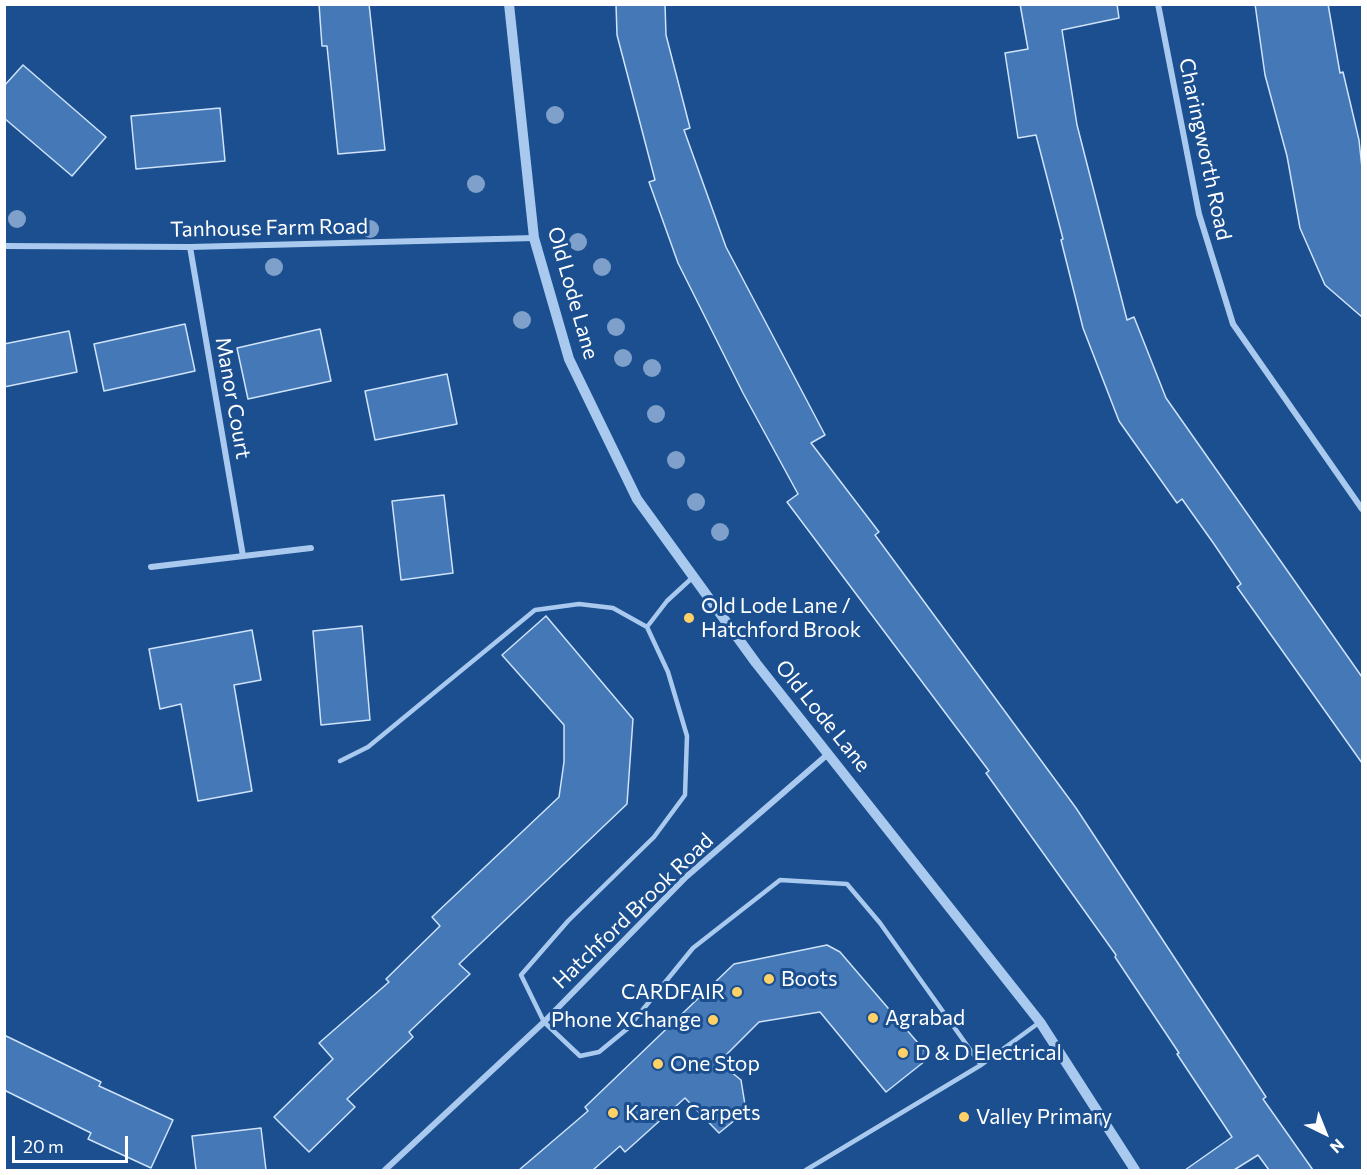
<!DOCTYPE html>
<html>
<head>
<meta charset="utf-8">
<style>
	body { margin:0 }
	#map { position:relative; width:1367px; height:1175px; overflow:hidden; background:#1b4f8f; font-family:Commissioner,sans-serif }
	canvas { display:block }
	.frame { position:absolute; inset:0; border:6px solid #fff; pointer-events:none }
	.north { position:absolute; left:1295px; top:1103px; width:60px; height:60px; -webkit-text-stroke:4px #1b4f8f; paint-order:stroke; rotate:137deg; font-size:16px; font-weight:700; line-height:24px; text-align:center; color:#fff }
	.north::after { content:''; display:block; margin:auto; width:21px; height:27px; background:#fff; clip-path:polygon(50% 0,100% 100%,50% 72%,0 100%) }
	.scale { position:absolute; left:12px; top:1136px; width:116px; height:27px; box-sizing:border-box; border:3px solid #fff; border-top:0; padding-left:8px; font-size:18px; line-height:21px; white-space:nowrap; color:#fff; -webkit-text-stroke:4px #1b4f8f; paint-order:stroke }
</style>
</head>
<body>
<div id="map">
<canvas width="1367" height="1175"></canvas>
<div class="frame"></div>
<div class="north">N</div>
<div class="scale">20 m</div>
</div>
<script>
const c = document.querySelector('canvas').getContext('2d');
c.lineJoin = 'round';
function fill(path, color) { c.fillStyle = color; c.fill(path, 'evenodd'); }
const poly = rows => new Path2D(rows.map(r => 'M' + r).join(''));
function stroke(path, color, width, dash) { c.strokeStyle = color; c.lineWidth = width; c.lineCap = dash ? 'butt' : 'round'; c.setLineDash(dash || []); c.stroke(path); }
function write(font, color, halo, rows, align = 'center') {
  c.font = font + ' Commissioner,sans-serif'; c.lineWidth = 6; c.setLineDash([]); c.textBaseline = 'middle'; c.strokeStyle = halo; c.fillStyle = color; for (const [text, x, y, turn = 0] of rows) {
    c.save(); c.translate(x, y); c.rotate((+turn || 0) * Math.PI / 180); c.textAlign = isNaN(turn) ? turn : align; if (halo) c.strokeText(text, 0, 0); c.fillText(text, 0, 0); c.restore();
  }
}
const building = poly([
	[319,4,369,4,385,150,338,154,327,46,322,46,319,4],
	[616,4,665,4,666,35,690,128,684,130,726,247,825,435,811,443,879,532,875,535,1076,808,1266,1097,1263,1099,1313,1170,1269,1170,1258,1155,1234,1170,1185,1170,1232,1137,1177,1054,1179,1053,1115,957,1116,955,986,773,989,771,787,502,798,494,743,393,678,263,649,182,655,180,617,35,616,4],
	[1020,4,1117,4,1119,18,1062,30,1077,125,1127,320,1134,317,1166,398,1362,677,1362,763,1237,587,1241,584,1214,544,1182,499,1177,503,1119,421,1083,328,1061,240,1063,239,1036,135,1018,138,1005,53,1028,49,1020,4],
	[1255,4,1328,4,1340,73,1343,72,1359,140,1362,168,1362,317,1325,285,1300,228,1287,156,1265,75,1255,4],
	[23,65,106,137,72,176,4,118,4,86,23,65],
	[220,108,225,161,136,169,131,116,220,108],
	[185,324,195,371,104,391,94,344,185,324],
	[320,329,331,381,248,399,237,348,320,329],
	[69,331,77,372,4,387,4,344,69,331],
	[447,374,457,424,375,440,365,391,447,374],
	[444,495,453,573,401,580,392,501,444,495],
	[546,616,633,719,627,804,459,964,470,974,409,1032,413,1037,347,1099,355,1107,309,1152,274,1117,333,1059,319,1043,389,982,386,979,440,926,432,917,559,797,564,762,564,725,502,655,546,616],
	[362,626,370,720,321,725,313,631,362,626],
	[252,630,261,680,234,685,252,791,198,801,181,704,160,709,149,649,252,630],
	[827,945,840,952,930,1057,886,1092,820,1012,759,1022,719,1062,741,1080,746,1111,719,1133,685,1098,625,1152,620,1146,593,1170,519,1170,588,1111,585,1107,734,964,827,945],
	[4,1035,101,1082,99,1086,173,1120,151,1168,88,1139,91,1133,4,1090,4,1035],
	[261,1128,266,1170,196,1170,192,1136,261,1128]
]);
fill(building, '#4478b7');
stroke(building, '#cfe3fa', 1.5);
stroke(poly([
	[692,578,667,601,647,627,668,672,687,736,685,795,654,837,568,921,521,975,544,1022,580,1056,599,1052,627,1029,693,948,780,880,847,884,880,923,981,1065,1040,1022],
	[340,761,368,747,535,610,579,604,613,608,647,627],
	[806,1170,981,1065]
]), '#a9c9ee', 4.5);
stroke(poly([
	[1158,4,1199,214,1233,324,1362,509],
	[4,246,190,247,534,238],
	[190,247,243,556],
	[151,567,311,548],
	[385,1170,544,1022,686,877,828,754]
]), '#a9c9ee', 6);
stroke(poly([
	[509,4,534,238,569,359,637,499,756,663,1040,1022,1135,1170]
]), '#a9c9ee', 10);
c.fillStyle = '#7ea0ca';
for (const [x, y] of [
	[555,115],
	[476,184],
	[17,219],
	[370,229],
	[578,242],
	[274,267],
	[602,267],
	[522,320],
	[616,327],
	[623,358],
	[652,368],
	[656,414],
	[676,460],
	[696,502],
	[720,532]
]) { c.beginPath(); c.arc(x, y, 9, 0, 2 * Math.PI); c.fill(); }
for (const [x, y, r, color] of [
	[689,618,6,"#ffd166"],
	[769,979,6,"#ffd166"],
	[737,992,6,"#ffd166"],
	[873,1018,6,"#ffd166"],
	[713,1020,6,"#ffd166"],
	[903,1053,6,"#ffd166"],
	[658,1064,6,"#ffd166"],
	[613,1113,6,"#ffd166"],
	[964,1117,6,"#ffd166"]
]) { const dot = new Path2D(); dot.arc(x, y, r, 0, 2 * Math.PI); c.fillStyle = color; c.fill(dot); stroke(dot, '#1b4f8f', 2); }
write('21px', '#fff', '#1b4f8f', [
	["Charingworth Road",1205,149,78],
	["Tanhouse Farm Road",269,228,-1],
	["Old Lode Lane",573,293,74],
	["Manor Court",233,398,80],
	["Old Lode Lane",823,716,51],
	["Hatchford Brook Road",633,911,-44]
]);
write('21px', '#fff', '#1b4f8f', [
	["Old Lode Lane /",701,606],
	["Hatchford Brook",701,630],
	["Boots",781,979],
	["CARDFAIR",725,992,"right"],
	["Agrabad",885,1018],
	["Phone XChange",701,1020,"right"],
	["D & D Electrical",915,1053],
	["One Stop",670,1064],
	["Karen Carpets",625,1113],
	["Valley Primary",976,1117]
], 'left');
</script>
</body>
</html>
